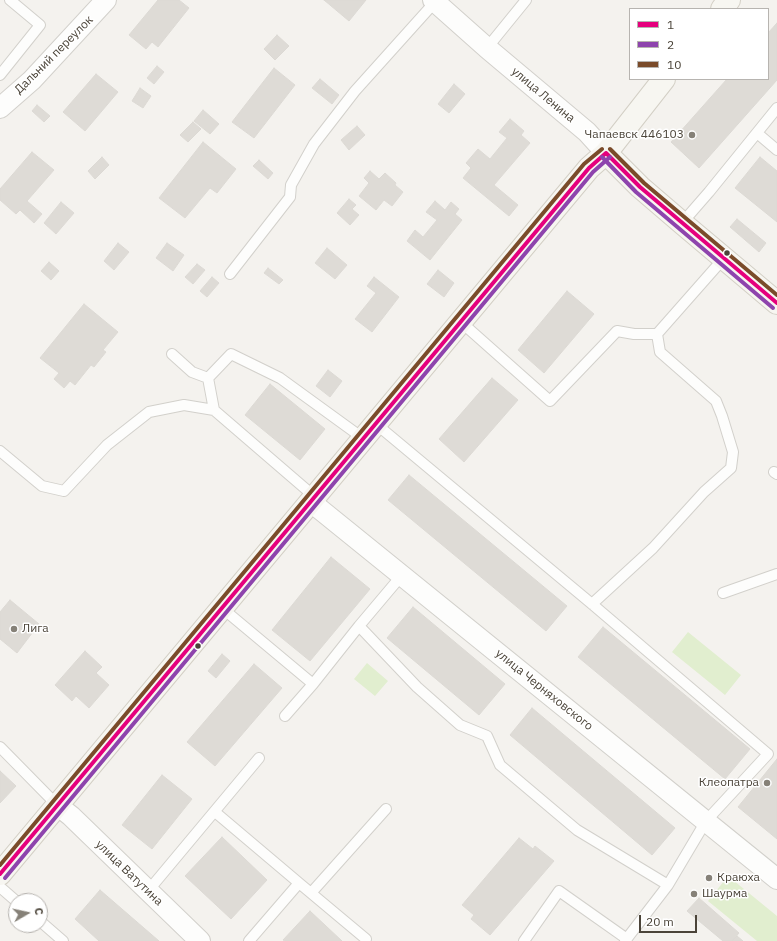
<!DOCTYPE html>
<html>
<head>
<meta charset="utf-8">
<style>
	body { margin:0 }
	#map { position:relative; width:777px; height:941px; overflow:hidden; background:#f4f2ee; font-family:"IBM Plex Sans",sans-serif }
	canvas { display:block }
	.legend { position:absolute; left:629px; top:8px; width:140px; height:72px; box-sizing:border-box; background:#fff; border:1px solid #b7b4b0; margin:0; padding:5px 7px; list-style:none; font-size:12px; color:#4b4439 }
	.legend li { display:flex; align-items:center; gap:8px; height:20px }
	.legend b { width:20px; border:1px solid #b7b4b0 }
	.north { position:absolute; left:8px; top:893px; width:40px; height:40px; box-sizing:border-box; background:#fff; border:1px solid #b7b4b0; border-radius:50%; rotate:81deg; font-size:11px; font-weight:700; line-height:16px; text-align:center; color:#4b4439 }
	.north::after { content:''; display:block; margin:auto; width:14px; height:18px; background:#868178; clip-path:polygon(50% 0,100% 100%,50% 72%,0 100%) }
	.scale { position:absolute; left:639px; top:915px; width:58px; height:18px; box-sizing:border-box; border:2px solid #4b4439; border-top:0; padding-left:5px; font-size:12px; line-height:14px; white-space:nowrap; color:#4b4439; -webkit-text-stroke:3px #fff; paint-order:stroke }
</style>
</head>
<body>
<div id="map">
<canvas width="777" height="941"></canvas>
<ul class="legend">
<li><b style="height:5px;background:#e5007d"></b>1</li>
<li><b style="height:5px;background:#8e44ad"></b>2</li>
<li><b style="height:5px;background:#7a4b2a"></b>10</li>
</ul>
<div class="north">С</div>
<div class="scale">20 m</div>
</div>
<script>
const c = document.querySelector('canvas').getContext('2d');
c.lineJoin = 'round';
function fill(path, color) { c.fillStyle = color; c.fill(path, 'evenodd'); }
const poly = rows => new Path2D(rows.map(r => 'M' + r).join(''));
function stroke(path, color, width, dash) { c.strokeStyle = color; c.lineWidth = width; c.lineCap = dash ? 'butt' : 'round'; c.setLineDash(dash || []); c.stroke(path); }
function write(font, color, halo, rows, align = 'center') {
  c.font = font + ' "IBM Plex Sans",sans-serif'; c.lineWidth = 3; c.setLineDash([]); c.textBaseline = 'middle'; c.strokeStyle = halo; c.fillStyle = color; for (const [text, x, y, turn = 0] of rows) {
    c.save(); c.translate(x, y); c.rotate((+turn || 0) * Math.PI / 180); c.textAlign = isNaN(turn) ? turn : align; if (halo) c.strokeText(text, 0, 0); c.fillText(text, 0, 0); c.restore();
  }
}
fill(poly([
	[688,632,741,675,725,695,672,652],
	[367,663,388,681,375,696,354,679],
	[728,876,777,916,777,941,757,941,708,901]
]), '#e1eecf');
const building = poly([
	[158,0,179,0,189,8,158,47,152,42,146,49,129,35,158,0],
	[324,0,366,0,349,21,324,0],
	[777,23,777,80,699,168,671,142,727,79,768,79,768,33,777,23],
	[277,35,289,46,275,60,264,49,277,35],
	[157,66,164,72,154,84,147,78,157,66],
	[274,68,295,85,254,138,232,122,274,68],
	[96,74,118,92,85,131,63,112,96,74],
	[320,79,339,95,332,104,312,88,320,79],
	[454,84,465,94,449,113,438,104,454,84],
	[140,88,151,96,143,108,132,101,140,88],
	[37,105,50,116,44,122,32,111,37,105],
	[203,110,219,124,210,134,194,121,203,110],
	[510,119,524,131,521,135,530,143,494,185,518,205,509,216,463,178,471,168,466,163,478,149,490,159,507,138,499,132,510,119],
	[193,122,201,129,188,142,180,135,193,122],
	[357,126,365,135,349,150,341,140,357,126],
	[203,142,236,169,217,193,210,188,185,218,159,198,203,142],
	[32,152,54,170,27,201,42,214,34,223,20,210,16,214,0,200,0,189,32,152],
	[102,157,109,165,95,179,88,171,102,157],
	[760,157,777,171,777,222,735,188,760,157],
	[259,160,273,173,268,179,253,166,259,160],
	[370,171,379,179,385,173,396,183,395,185,403,192,392,206,384,200,376,210,359,196,369,183,364,178,370,171],
	[349,199,356,205,352,209,359,215,350,225,337,213,349,199],
	[435,201,445,210,451,202,459,209,455,214,462,220,430,260,407,241,415,230,423,237,437,220,426,212,435,201],
	[61,202,74,213,56,234,44,223,61,202],
	[737,219,766,243,759,252,730,227,737,219],
	[118,243,129,252,114,270,104,261,118,243],
	[167,243,184,255,173,271,156,258,167,243],
	[327,248,347,265,335,279,315,263,327,248],
	[49,262,59,271,51,280,41,271,49,262],
	[197,264,205,270,193,284,185,277,197,264],
	[268,268,283,280,279,284,264,273,268,268],
	[438,270,454,283,444,297,427,284,438,270],
	[212,277,219,283,207,297,200,291,212,277],
	[374,277,399,297,372,332,355,319,376,293,367,286,374,277],
	[567,291,594,314,544,373,518,350,567,291],
	[84,304,118,332,103,350,106,352,94,367,91,365,75,385,70,381,64,388,54,379,59,373,40,358,84,304],
	[328,370,342,381,330,397,316,386,328,370],
	[492,378,518,400,464,462,439,439,492,378],
	[270,384,325,429,300,460,245,415,270,384],
	[409,475,567,606,546,631,388,500,409,475],
	[331,557,370,589,310,661,272,630,331,557],
	[10,600,39,624,17,653,0,639,0,612,10,600],
	[413,607,505,684,479,715,387,638,413,607],
	[603,627,750,749,725,779,578,657,603,627],
	[85,651,102,667,96,673,109,685,89,708,76,696,72,701,55,685,85,651],
	[222,654,230,661,216,678,208,671,222,654],
	[254,664,282,688,215,766,187,742,254,664],
	[532,708,675,828,652,855,510,735,532,708],
	[777,759,777,839,738,807,777,759],
	[0,771,16,786,0,803,0,771],
	[162,775,192,799,152,849,122,825,162,775],
	[222,837,267,880,231,919,185,876,222,837],
	[519,838,533,849,535,846,554,861,490,935,471,919,474,915,462,905,519,838],
	[100,890,159,941,99,941,75,919,100,890],
	[699,898,739,933,732,941,723,941,687,911,699,898],
	[310,911,342,941,285,941,283,940,310,911],
	[737,936,743,941,732,941,737,936]
]);
fill(building, '#dedbd6');
stroke(building, '#dcd9d4', 1);
const lane = poly([
	[487,48,526,0],
	[0,75,40,25,10,0],
	[757,133,777,150],
	[682,223,709,192,777,108],
	[230,274,290,197,291,185,314,144,355,91,435,2],
	[461,322,550,401,617,331,634,334,657,334,724,258],
	[172,354,192,372,208,378],
	[214,410,208,378,231,354,280,378,364,439],
	[0,451,42,486,64,491,107,445,149,412,184,405,214,410,315,497],
	[774,472,777,474],
	[723,593,777,574],
	[592,604,653,548,704,492,731,468,733,452,722,416,716,401,660,352,657,334],
	[222,608,313,684,285,716],
	[359,626,402,575],
	[313,684,359,626,417,687,460,725,487,736,500,765,577,830,668,885,706,821,768,754,592,604,376,424],
	[0,747,57,805],
	[215,812,299,883,249,941],
	[299,883,366,939],
	[0,887,16,901],
	[148,891,259,758],
	[311,893,386,809],
	[40,921,63,941],
	[524,941,559,891,627,939],
	[625,941,668,885]
]);
const street = poly([
	[433,0,487,48,587,132,606,153],
	[0,108,32,80,106,0],
	[311,502,777,879],
	[57,805,71,816,200,941]
]);
const secondary = poly([
	[722,9,729,0],
	[606,153,640,187,682,223,777,303],
	[0,874,589,168,606,153,664,79]
]);
stroke(lane, '#d2d0cb', 12);
stroke(street, '#d2d0cb', 22);
stroke(secondary, '#d3cfc5', 24);
stroke(lane, '#fdfdfc', 10);
stroke(street, '#fdfdfc', 20);
stroke(secondary, '#f7f6f1', 22);
stroke(poly([
	[606,153,640,187,777,303],
	[0,874,589,168,606,153]
]), '#e5007d', 4);
stroke(poly([
	[602,157,636,192,773,308],
	[5,878,593,172,610,157]
]), '#8e44ad', 4);
stroke(poly([
	[610,149,644,183,777,295],
	[0,865,584,164,602,149]
]), '#7a4b2a', 4);
for (const [x, y, r, color] of [
	[692,135,4,"#868178"],
	[727,253,3.5,"#4b4439"],
	[14,629,4,"#868178"],
	[198,646,3.5,"#4b4439"],
	[767,783,4,"#868178"],
	[709,878,4,"#868178"],
	[694,894,4,"#868178"]
]) { const dot = new Path2D(); dot.arc(x, y, r, 0, 2 * Math.PI); c.fillStyle = color; c.fill(dot); stroke(dot, '#fff', 1.5); }
write('12px', '#4b4439', '#fff', [
	["Дальний переулок",54,55,-45],
	["улица Ленина",543,95,40],
	["улица Черняховского",544,690,39],
	["улица Ватутина",129,873,44]
]);
write('12px', '#4b4439', '#fff', [
	["Чапаевск 446103",684,135,"right"],
	["Лига",22,629],
	["Клеопатра",759,783,"right"],
	["Краюха",717,878],
	["Шаурма",702,894]
], 'left');
</script>
</body>
</html>
